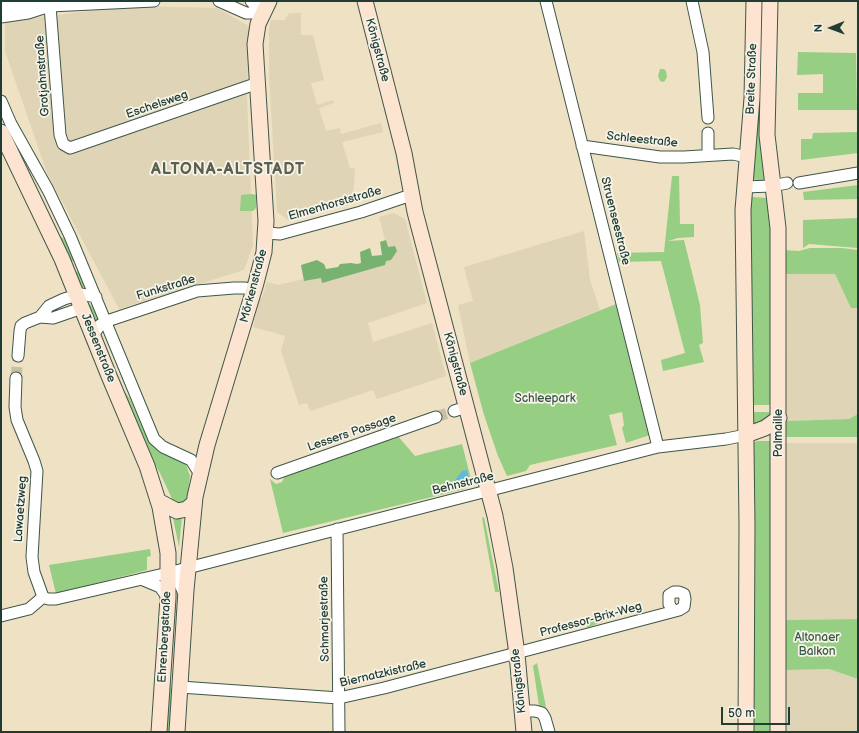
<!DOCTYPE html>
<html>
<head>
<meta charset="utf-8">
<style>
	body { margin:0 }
	#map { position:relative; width:859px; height:733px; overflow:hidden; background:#efe1c3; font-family:"Balsamiq Sans",sans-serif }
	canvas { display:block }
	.frame { position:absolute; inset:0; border:2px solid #1f3d34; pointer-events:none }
	.north { position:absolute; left:811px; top:8px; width:40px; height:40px; -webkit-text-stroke:3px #f7f3e8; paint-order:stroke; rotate:269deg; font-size:11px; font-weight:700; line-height:16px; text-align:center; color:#1f3d34 }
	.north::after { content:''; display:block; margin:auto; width:14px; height:18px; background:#1f3d34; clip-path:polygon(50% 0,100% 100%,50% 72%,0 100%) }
	.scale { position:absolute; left:721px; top:707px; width:69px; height:18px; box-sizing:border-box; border:2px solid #1f3d34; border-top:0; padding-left:5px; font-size:12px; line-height:14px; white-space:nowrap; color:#1f3d34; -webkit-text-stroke:3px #f7f3e8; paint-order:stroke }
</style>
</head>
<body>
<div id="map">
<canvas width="859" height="733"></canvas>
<div class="frame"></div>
<div class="north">N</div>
<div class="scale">50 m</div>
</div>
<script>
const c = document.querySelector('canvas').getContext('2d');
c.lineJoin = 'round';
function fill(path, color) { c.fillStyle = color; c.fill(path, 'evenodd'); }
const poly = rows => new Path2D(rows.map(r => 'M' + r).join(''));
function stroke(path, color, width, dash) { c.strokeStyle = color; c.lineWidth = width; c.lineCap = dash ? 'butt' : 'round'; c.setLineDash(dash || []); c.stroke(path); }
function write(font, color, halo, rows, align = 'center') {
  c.font = font + ' "Balsamiq Sans",sans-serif'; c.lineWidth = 3.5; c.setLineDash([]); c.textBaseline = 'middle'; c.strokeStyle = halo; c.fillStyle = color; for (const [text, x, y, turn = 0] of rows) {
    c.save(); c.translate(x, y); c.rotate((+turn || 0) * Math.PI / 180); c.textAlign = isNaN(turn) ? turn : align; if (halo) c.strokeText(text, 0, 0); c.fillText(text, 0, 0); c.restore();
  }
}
fill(poly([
	[132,6,217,8,249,26,247,97,253,246,244,270,119,309,47,173,5,51,5,21],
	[291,13,301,13,301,35,313,35,324,80,311,83,317,105,333,100,334,103,319,108,326,131,340,128,341,134,381,123,383,132,342,142,350,168,355,168,353,203,290,221,277,212,269,75,269,30,271,20,285,20,288,14],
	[394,213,405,219,427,303,368,323,373,342,432,323,446,376,377,399,373,390,310,411,307,403,299,405,281,351,285,336,253,327,259,298,262,298,267,282,278,285,390,259,379,217],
	[584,231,590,280,600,310,470,363,458,305,473,301,464,267],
	[787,274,835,274,851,307,858,308,858,414,850,419,786,421],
	[785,443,858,443,858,619,785,620],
	[829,669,858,679,858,732,786,732,786,670]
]), '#dfd4b5');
fill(poly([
	[760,1,764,1,766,179,763,181,752,179],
	[798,52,856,53,857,110,798,110,798,93,823,93,823,74,797,75],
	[660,69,664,69,666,71,667,77,664,82,660,81,658,76],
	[858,132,858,153,801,160,801,139,812,139,813,133],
	[672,176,679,176,680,224,694,224,694,237,678,238,668,241,684,240,700,305,703,343,699,345,704,362,663,371,661,360,685,353,661,261,619,262,617,253,664,252],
	[858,185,858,199,804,200,803,192],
	[252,194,256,195,256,208,253,211,240,211,241,195],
	[752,197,768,198,771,209,774,405,751,405,749,200],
	[858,218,858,248,809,244,803,248,803,220],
	[61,237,69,241,79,259,70,262,59,240],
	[810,248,842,248,858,250,858,308,851,308,835,274,787,274,783,268,783,250,799,251],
	[83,269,89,291,80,289,74,273],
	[87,302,93,307,98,320,94,325],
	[616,304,650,435,626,443,622,428,624,425,622,412,609,415,617,445,530,465,526,471,507,476,498,456,484,415,470,363],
	[120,385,130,399,145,433,148,432,161,452,181,461,186,465,190,476,187,501,181,506,174,503,160,473,138,437],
	[752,412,772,412,764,422,754,425],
	[858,414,858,437,786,437,786,421,849,419],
	[397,435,415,456,462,444,471,479,465,489,283,533,270,479,276,484,282,482,286,473],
	[758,441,770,441,773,444,773,732,751,732,752,443],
	[172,513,182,517,179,547],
	[484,517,499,592,495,592,482,518],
	[150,549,151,556,147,557,147,570,56,594,49,565],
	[171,604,176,604,176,606,169,680,172,692,170,732,165,732],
	[858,619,858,679,829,669,786,670,785,620],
	[588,620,606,620,587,628],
	[537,663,546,707,539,706,533,666]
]), '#96cf83');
fill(poly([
	[386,240,388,247,395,246,397,251,391,260,386,261,385,265,322,283,321,278,304,281,301,265,317,260,324,264,326,269,338,267,340,264,351,263,357,264,361,263,360,252,370,248,372,256,382,255,380,242]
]), '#78b271');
fill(poly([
	[467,470,469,480,464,487,453,490,452,484,462,471]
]), '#61b7dd');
stroke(poly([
	[16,378,18,356],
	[436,417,454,411]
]), '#c5c0a6', 11, [11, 5.5]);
const street = poly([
	[219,1,246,13,263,13],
	[251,1,263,13],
	[546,1,658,447],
	[692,1,703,52,708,118],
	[1,6,38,3,45,5],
	[50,6,60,135,63,144,70,148,258,83],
	[1,17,28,13,50,6,154,1],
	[1,101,11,124,48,190,70,236,154,439,163,447,191,460,200,474],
	[582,146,660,157,684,157,733,154,747,157],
	[708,155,708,133],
	[799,183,858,173],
	[744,187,772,186,787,183],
	[266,233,280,234,361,212,411,195],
	[40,317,53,318,82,308],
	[93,335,100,325,107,321,197,291,234,288,245,288,254,291],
	[18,356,20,331,21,326,25,323,40,317,49,306,64,299,81,294,96,297],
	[16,378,15,407,17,420,34,461,37,471,32,557,34,572,43,597],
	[454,411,467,407],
	[277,473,436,417],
	[337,529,339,732],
	[168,573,179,582,185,596],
	[141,579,160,587,168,598],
	[43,597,48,599,56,599,168,573,658,447,726,439,746,435],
	[1,616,29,609,43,597],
	[180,687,339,698,384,688,679,610,684,607,685,599,684,594,679,592,674,592,669,595,669,604,673,611],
	[523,711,535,711,542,713,545,718,549,732]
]);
const secondary = poly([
	[365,1,404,153,415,212,495,516,505,568,517,654,524,732],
	[770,1,767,135,778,228,778,732],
	[1,132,62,259,109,376,147,466,160,507,168,553,168,598,159,732],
	[746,435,765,428,779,418],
	[158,501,177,511,187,509,194,503],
	[177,732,186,590,195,497,207,445,256,283,264,252,266,221,255,44,258,24,269,1],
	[746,732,747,525,743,210,752,98,754,1]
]);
stroke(street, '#3e5649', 13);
stroke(secondary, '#3e5649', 17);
stroke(street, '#fff', 11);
stroke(secondary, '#fde4d1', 15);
write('12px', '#1f3d34', '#f7f3e8', [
	["Königstraße",377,50,75],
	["Grotjahnstraße",43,76,-94],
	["Breite Straße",752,79,-88],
	["Eschelsweg",157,105,-19],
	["Schleestraße",642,140,6],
	["Elmenhorststraße",335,204,-16],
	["Struenseestraße",615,221,76],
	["Mörkenstraße",254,286,-75],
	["Funkstraße",166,288,-17],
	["Jessenstraße",98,348,68],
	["Königstraße",455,364,75],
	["Lessers Passage",352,433,-19],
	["Palmaille",779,433,-90],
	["Behnstraße",463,484,-14],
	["Lawaetzweg",21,509,-86],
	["Schmarjestraße",325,619,-91],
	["Professor-Brix-Weg",591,620,-15],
	["Ehrenbergstraße",165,637,-87],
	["Biernatzkistraße",383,674,-13],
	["Königstraße",519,681,-96]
]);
write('12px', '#375a44', '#f7f3e8', [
	["Schleepark",545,399],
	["Altonaer",817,638],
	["Balkon",817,652]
]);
c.letterSpacing = '1px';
write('bold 16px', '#59604f', '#f7f3e8', [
	["ALTONA-ALTSTADT",228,170]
]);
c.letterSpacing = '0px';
</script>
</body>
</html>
